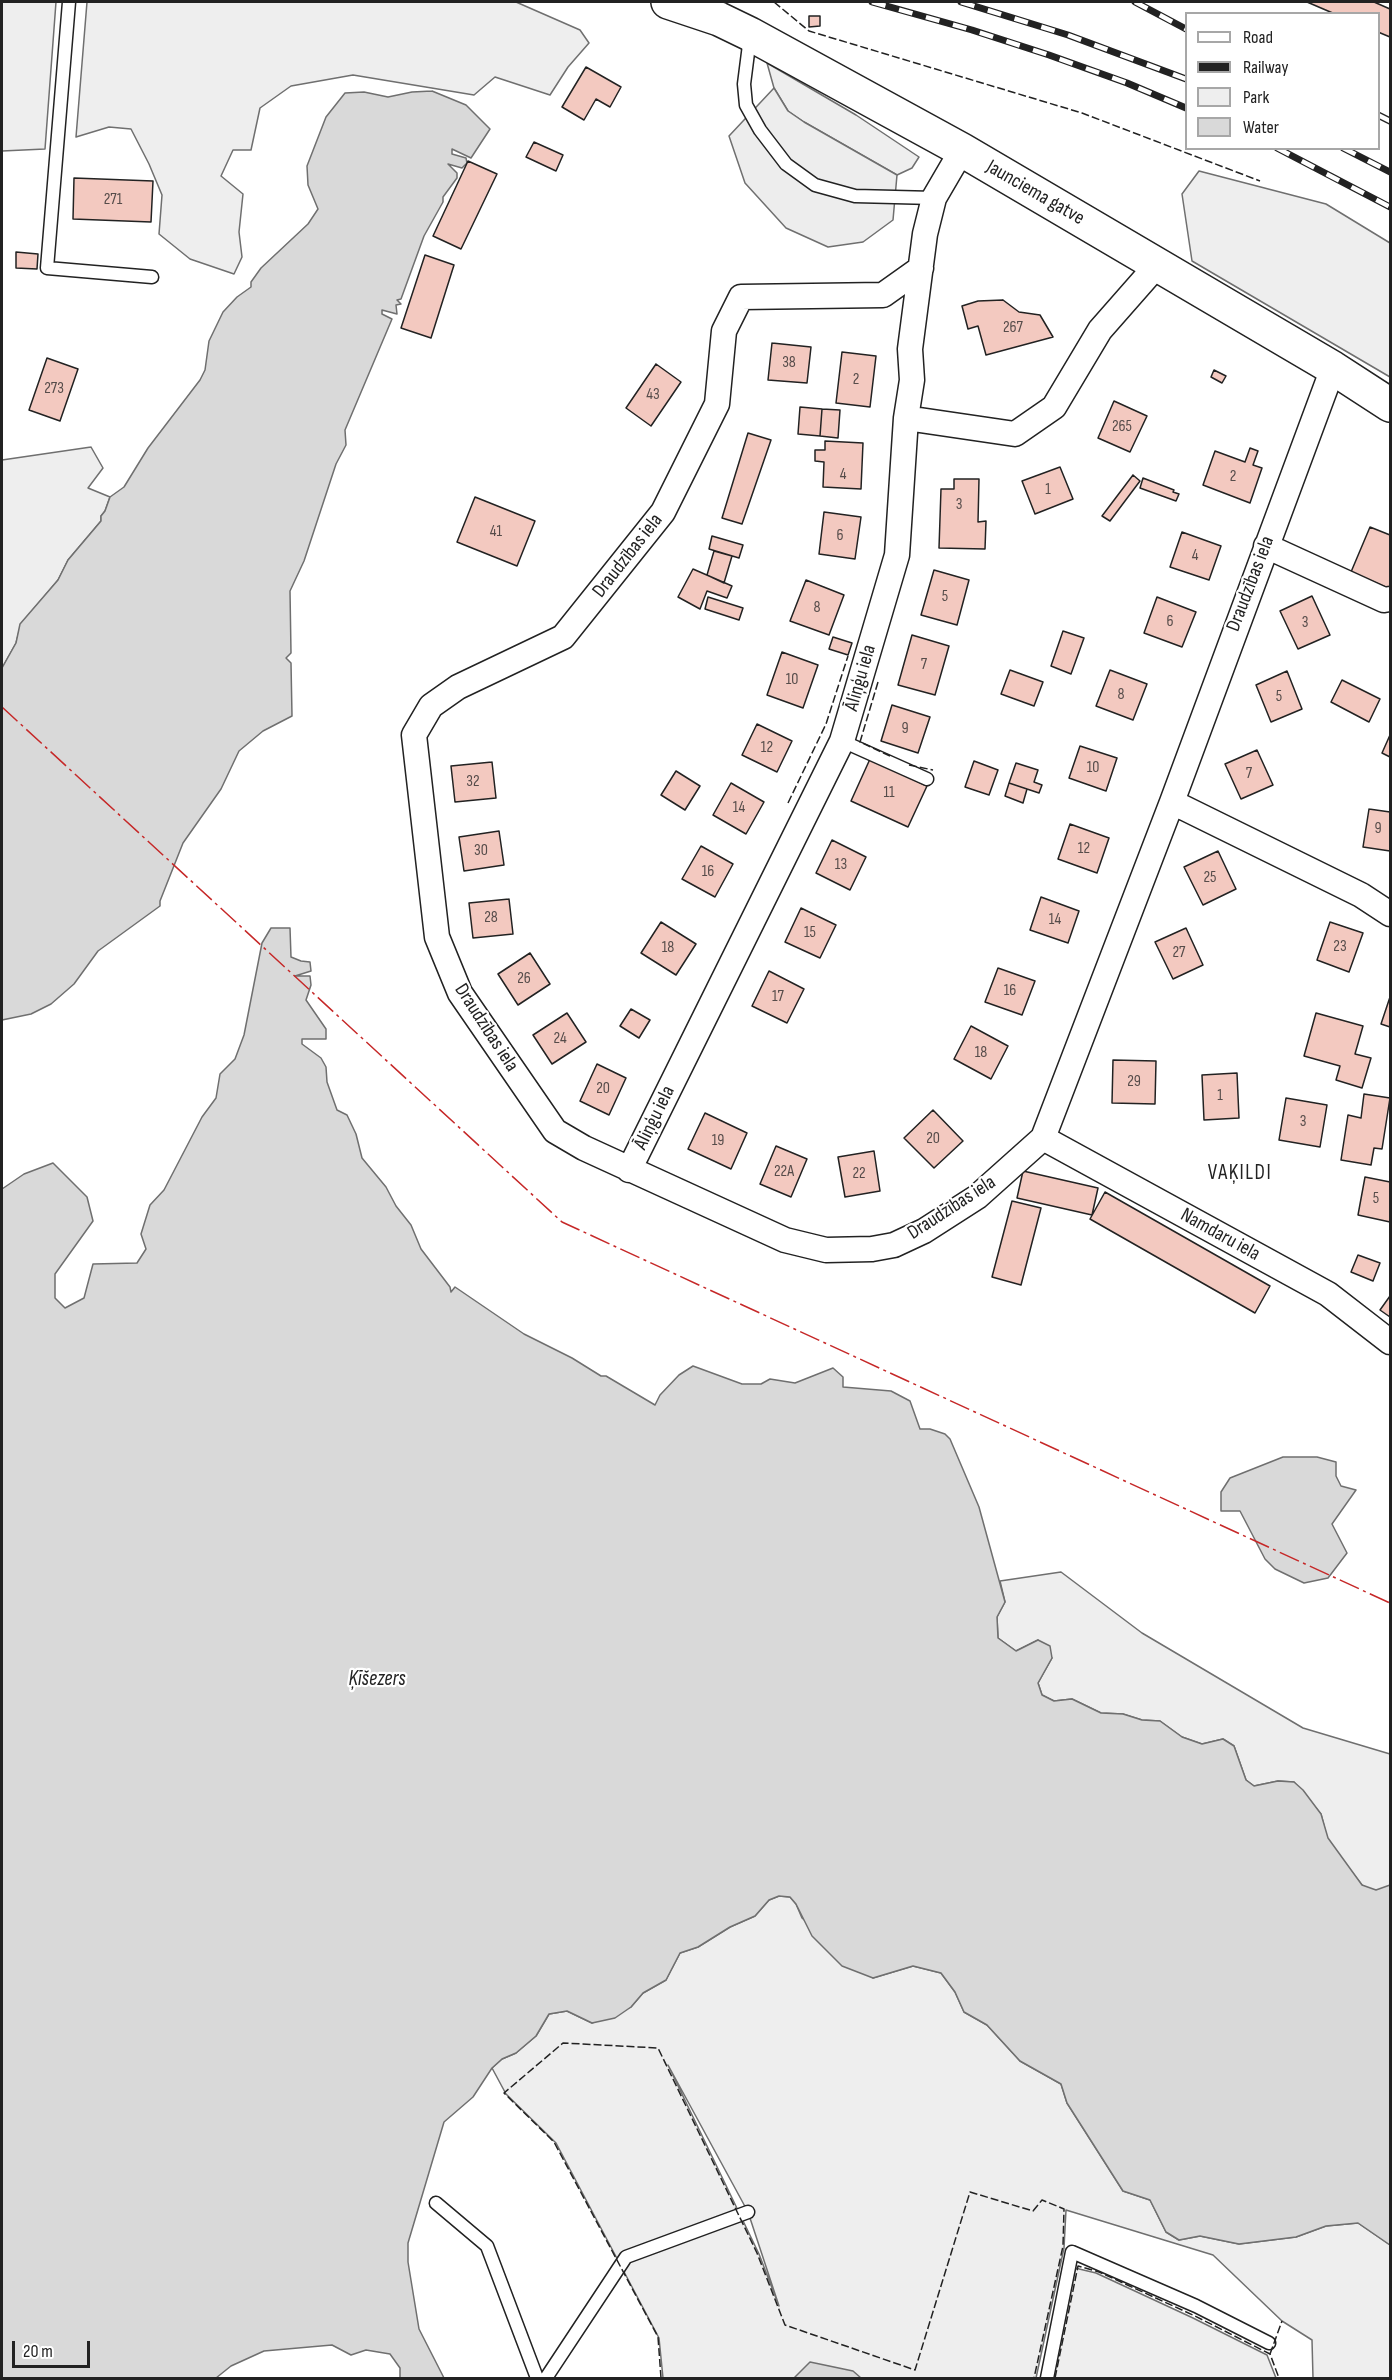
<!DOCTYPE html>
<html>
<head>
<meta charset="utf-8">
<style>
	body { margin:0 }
	#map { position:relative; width:1392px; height:2380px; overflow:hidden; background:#fff; font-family:"Sofia Sans Condensed",sans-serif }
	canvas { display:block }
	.frame { position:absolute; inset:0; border:3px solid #222; pointer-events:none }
	.legend { position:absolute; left:1185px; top:12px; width:195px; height:138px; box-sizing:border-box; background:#fff; border:2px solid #a7a7a7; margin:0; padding:8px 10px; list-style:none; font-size:18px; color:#222 }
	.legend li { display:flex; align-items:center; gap:12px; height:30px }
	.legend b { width:30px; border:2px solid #a7a7a7 }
	.scale { position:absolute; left:12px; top:2341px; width:78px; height:27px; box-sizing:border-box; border:3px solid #222; border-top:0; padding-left:8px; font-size:18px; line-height:21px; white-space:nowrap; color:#222; -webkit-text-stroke:4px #fff; paint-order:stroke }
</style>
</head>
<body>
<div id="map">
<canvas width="1392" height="2380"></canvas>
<div class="frame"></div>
<ul class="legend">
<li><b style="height:8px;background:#fff"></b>Road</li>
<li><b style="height:8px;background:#222"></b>Railway</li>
<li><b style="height:16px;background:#eee"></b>Park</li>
<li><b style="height:16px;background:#d9d9d9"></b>Water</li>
</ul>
<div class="scale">20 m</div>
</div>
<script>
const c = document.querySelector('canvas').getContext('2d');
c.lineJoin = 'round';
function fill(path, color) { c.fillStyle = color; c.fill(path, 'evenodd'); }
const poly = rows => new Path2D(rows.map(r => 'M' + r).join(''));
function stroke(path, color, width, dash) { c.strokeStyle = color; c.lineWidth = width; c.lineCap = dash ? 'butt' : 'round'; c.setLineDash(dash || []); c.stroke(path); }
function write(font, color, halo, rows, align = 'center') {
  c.font = font + ' "Sofia Sans Condensed",sans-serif'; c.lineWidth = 4.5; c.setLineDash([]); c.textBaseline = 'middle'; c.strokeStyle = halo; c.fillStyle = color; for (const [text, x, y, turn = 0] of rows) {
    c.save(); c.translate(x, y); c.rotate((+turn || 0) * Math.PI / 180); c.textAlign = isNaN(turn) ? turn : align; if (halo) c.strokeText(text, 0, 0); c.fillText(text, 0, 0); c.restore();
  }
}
const green = poly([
	[2,2,56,2,45,149,2,151,2,2],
	[87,2,516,2,580,30,589,43,568,67,550,95,495,77,474,95,353,75,291,86,260,108,251,150,233,150,221,176,243,194,239,232,242,257,234,274,190,259,159,234,162,195,149,164,131,129,109,127,76,137,87,2],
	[767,63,856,115,919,157,912,168,897,175,804,122,788,111,774,88,767,63],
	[1199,171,1326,204,1390,243,1390,377,1192,261,1182,194,1199,171],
	[91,447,103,468,88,488,110,497,105,511,101,516,101,521,68,560,58,580,21,624,16,643,2,668,2,460,91,447],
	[1061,1572,1142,1633,1303,1728,1390,1754,1390,1909,1362,1885,1347,1866,1327,1838,1321,1814,1294,1782,1278,1781,1254,1786,1246,1780,1234,1746,1223,1739,1202,1744,1182,1737,1160,1721,1142,1720,1123,1714,1101,1713,1072,1699,1054,1701,1042,1695,1038,1683,1052,1658,1038,1640,1016,1651,998,1638,997,1617,1005,1602,1000,1581,1061,1572],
	[779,1896,790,1897,796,1904,802,1918,873,1978,913,1966,941,1973,955,1992,964,2012,987,2025,1020,2061,1061,2084,1067,2103,1123,2191,1150,2200,1166,2232,1179,2240,1200,2236,1239,2244,1296,2237,1326,2226,1358,2223,1390,2245,1390,2378,1313,2378,1312,2340,1282,2321,1213,2255,1066,2210,1064,2248,1036,2378,663,2378,659,2338,556,2143,506,2094,492,2068,502,2059,516,2053,536,2036,549,2014,567,2011,592,2023,631,2007,643,1993,666,1980,680,1953,698,1947,730,1927,755,1916,769,1900,779,1896],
	[668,2065,748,2212,779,2306,759,2254,668,2065],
	[1075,2268,1096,2273,1193,2318,1267,2355,1276,2378,1053,2378,1075,2268]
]);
fill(green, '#eee');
stroke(green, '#6f6f6f', 1.5);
const parking = poly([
	[774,88,788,111,804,122,897,175,893,220,863,242,828,247,786,228,745,183,729,136,774,88]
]);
fill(parking, '#ededed');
stroke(parking, '#6f6f6f', 1.5);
const water = poly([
	[432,91,466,105,490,129,471,158,452,149,452,154,466,158,467,163,462,168,448,164,457,173,457,178,443,197,443,202,424,236,401,299,397,300,401,304,396,305,397,314,382,310,382,314,392,319,345,430,346,445,336,464,304,561,290,591,291,653,286,658,291,663,292,716,263,731,239,751,221,789,183,843,160,901,160,906,98,951,74,984,51,1004,31,1014,2,1020,2,668,16,643,20,624,58,580,68,560,101,521,101,516,105,511,110,497,124,487,148,448,200,380,205,370,209,341,223,312,237,297,251,287,251,282,261,268,308,224,318,209,308,185,307,166,326,117,345,93,364,92,388,97,412,92,432,91],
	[271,928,290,928,291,957,301,961,310,962,311,971,295,976,310,976,311,985,306,1000,326,1029,326,1039,302,1039,302,1044,321,1058,326,1067,327,1082,337,1110,347,1115,356,1134,362,1158,386,1187,396,1206,411,1225,421,1249,450,1287,451,1292,455,1287,524,1334,572,1358,601,1376,606,1376,655,1405,660,1395,679,1375,693,1366,742,1384,761,1384,770,1379,795,1383,833,1368,843,1377,843,1387,891,1391,910,1401,920,1429,930,1429,945,1434,950,1439,979,1507,1005,1602,997,1617,998,1638,1016,1651,1038,1640,1050,1646,1052,1658,1038,1683,1042,1695,1054,1701,1072,1699,1101,1713,1123,1714,1142,1720,1160,1721,1182,1737,1202,1744,1223,1739,1234,1746,1246,1780,1254,1786,1278,1781,1294,1782,1303,1790,1321,1814,1328,1838,1362,1885,1376,1890,1390,1885,1390,2245,1358,2223,1326,2226,1296,2237,1239,2244,1200,2236,1179,2240,1166,2232,1150,2200,1123,2191,1067,2103,1061,2084,1020,2061,987,2025,964,2012,955,1992,941,1973,913,1966,873,1978,842,1966,812,1936,796,1904,790,1897,779,1896,769,1900,755,1916,730,1927,698,1947,680,1953,666,1980,643,1993,631,2007,615,2018,592,2023,567,2011,549,2014,536,2036,516,2053,502,2059,492,2068,473,2097,444,2122,408,2243,408,2262,419,2329,444,2378,400,2378,400,2368,390,2354,366,2350,351,2355,332,2345,264,2351,231,2366,216,2378,2,2378,2,1189,24,1174,53,1163,87,1197,93,1221,55,1274,55,1298,65,1308,84,1298,93,1264,137,1263,146,1249,141,1234,150,1205,164,1190,202,1117,216,1098,220,1074,235,1059,244,1035,262,943,271,928],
	[1283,1457,1317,1457,1336,1462,1336,1476,1341,1486,1356,1490,1332,1524,1347,1553,1328,1578,1304,1583,1275,1569,1265,1559,1240,1511,1221,1511,1221,1492,1230,1478,1283,1457],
	[810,2362,853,2371,861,2378,794,2378,810,2362]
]);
fill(water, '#d9d9d9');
stroke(water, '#6f6f6f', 1.5);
const building = poly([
	[1307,2,1374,2,1390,9,1390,37,1378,32,1378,14,1335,14,1307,2],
	[809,16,820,16,820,26,809,27,809,16],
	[586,67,621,87,610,107,596,99,584,120,562,107,586,67],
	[534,142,563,155,556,171,526,157,534,142],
	[468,161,497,174,461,249,433,236,468,161],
	[74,178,153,181,151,222,73,219,74,178],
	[16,252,38,254,37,269,16,268,16,252],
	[425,255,454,265,431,338,401,328,425,255],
	[1003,300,1019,312,1040,315,1053,337,986,355,978,326,968,329,962,306,978,301,1003,300],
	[772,343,811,347,807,383,768,380,772,343],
	[842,352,876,356,870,407,836,403,842,352],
	[47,358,78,369,60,421,29,410,47,358],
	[656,364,681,382,651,426,626,408,656,364],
	[1214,370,1226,376,1222,383,1211,377,1214,370],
	[1114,401,1147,416,1130,452,1098,438,1114,401],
	[800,407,822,409,820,436,798,434,800,407],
	[822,409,840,410,838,438,820,436,822,409],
	[748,433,771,440,742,524,722,518,748,433],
	[825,441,863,443,861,489,823,487,824,462,815,461,815,450,825,450,825,441],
	[1250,448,1258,451,1253,465,1262,468,1250,503,1203,485,1215,451,1245,462,1250,448],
	[1060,467,1073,499,1035,514,1022,481,1060,467],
	[1133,475,1140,481,1110,521,1102,516,1133,475],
	[1143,478,1174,490,1173,492,1179,494,1176,501,1140,488,1143,478],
	[954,479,979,479,978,522,986,521,985,549,939,548,941,489,954,489,954,479],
	[475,497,535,521,517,566,457,542,475,497],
	[824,512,861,517,855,559,819,554,824,512],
	[1370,527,1390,535,1390,589,1351,572,1370,527],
	[1182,532,1221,546,1209,580,1170,567,1182,532],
	[712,536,743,545,739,558,709,549,712,536],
	[714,551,732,556,724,583,707,575,714,551],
	[693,569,732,586,727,598,707,591,700,609,678,597,693,569],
	[934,570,969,580,957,625,921,615,934,570],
	[806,580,844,595,829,635,790,621,806,580],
	[1312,596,1330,635,1298,649,1280,611,1312,596],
	[708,597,743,608,739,620,705,609,708,597],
	[1157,597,1196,612,1182,647,1144,633,1157,597],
	[1063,631,1084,638,1071,674,1051,666,1063,631],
	[912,635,949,646,935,695,898,685,912,635],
	[833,637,852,643,848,655,829,649,833,637],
	[782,652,818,665,803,708,767,695,782,652],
	[1010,670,1043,682,1034,706,1001,694,1010,670],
	[1110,670,1147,684,1133,720,1096,706,1110,670],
	[1287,671,1302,709,1271,722,1256,685,1287,671],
	[1342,680,1380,699,1369,722,1331,702,1342,680],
	[892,705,930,717,918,753,881,741,892,705],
	[757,724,792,741,777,772,742,755,757,724],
	[1390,735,1390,757,1382,753,1390,735],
	[1080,746,1117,758,1106,791,1069,778,1080,746],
	[1257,750,1273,785,1241,799,1225,764,1257,750],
	[870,759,927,786,908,827,851,801,870,759],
	[974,761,998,770,989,795,965,787,974,761],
	[492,762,496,798,455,802,451,766,492,762],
	[1016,763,1038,770,1034,782,1042,785,1039,793,1009,783,1016,763],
	[676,771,700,786,685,810,661,795,676,771],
	[731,783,764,802,746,834,713,815,731,783],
	[1009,783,1027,789,1023,803,1005,796,1009,783],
	[1369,809,1390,812,1390,851,1363,847,1369,809],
	[1070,824,1109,838,1097,873,1058,859,1070,824],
	[499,831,504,865,464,871,459,837,499,831],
	[832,840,866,857,850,890,816,873,832,840],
	[701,846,733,864,715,897,682,879,701,846],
	[1218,851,1236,889,1203,905,1184,867,1218,851],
	[1041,897,1079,911,1068,943,1030,930,1041,897],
	[509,899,513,934,473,938,469,903,509,899],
	[801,908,836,925,820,958,785,942,801,908],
	[661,922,696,944,676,975,641,953,661,922],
	[1330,922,1363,933,1349,972,1317,960,1330,922],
	[1186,928,1203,965,1173,979,1155,942,1186,928],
	[530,953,550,984,518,1005,498,974,530,953],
	[998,968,1035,981,1022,1015,985,1002,998,968],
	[769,971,804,989,787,1023,752,1006,769,971],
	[1390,997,1390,1027,1381,1024,1390,997],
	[631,1009,650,1020,639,1038,620,1026,631,1009],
	[567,1013,586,1042,552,1064,533,1035,567,1013],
	[1316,1013,1363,1026,1355,1054,1371,1058,1362,1088,1336,1080,1340,1066,1304,1056,1316,1013],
	[971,1026,1008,1046,991,1079,954,1059,971,1026],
	[1113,1060,1156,1061,1155,1104,1112,1103,1113,1060],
	[597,1064,626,1078,609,1115,580,1101,597,1064],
	[1237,1073,1239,1118,1204,1120,1202,1075,1237,1073],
	[1364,1094,1390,1098,1382,1149,1374,1148,1371,1165,1341,1160,1348,1115,1361,1118,1364,1094],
	[1286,1098,1327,1105,1320,1147,1279,1140,1286,1098],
	[933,1110,963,1141,934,1168,904,1138,933,1110],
	[705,1113,747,1133,731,1169,688,1149,705,1113],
	[776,1146,807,1159,791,1197,760,1184,776,1146],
	[874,1151,880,1191,845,1197,838,1157,874,1151],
	[1023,1171,1098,1188,1092,1215,1017,1198,1023,1171],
	[1365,1177,1390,1182,1390,1222,1358,1215,1365,1177],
	[1105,1192,1270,1286,1255,1313,1090,1219,1105,1192],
	[1012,1201,1041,1208,1021,1285,992,1277,1012,1201],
	[1358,1255,1380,1263,1373,1281,1351,1272,1358,1255],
	[1390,1296,1390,1317,1380,1310,1390,1296]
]);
fill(building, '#f3c9c0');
stroke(building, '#222', 1.5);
const lane = poly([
	[69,2,47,268,152,277],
	[750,37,744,84,746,105,760,130,786,164,815,185,855,196,934,198],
	[842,741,927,779],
	[436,2203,487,2246,537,2378],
	[546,2378,626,2257,748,2212],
	[1047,2378,1072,2252,1196,2306,1269,2343]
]);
const street = poly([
	[921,268,883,295,741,297,724,331,717,404,663,512,563,637,458,687,431,706,414,735,437,937,460,993,555,1131,584,1148,785,1240,826,1250,872,1249,894,1245,924,1231,977,1197,1043,1138,1172,802,1333,368],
	[906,418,1015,434,1054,407,1100,330,1158,264],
	[1266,546,1384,600,1390,599],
	[1172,802,1361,895,1390,914],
	[1043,1138,1328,1294,1390,1342],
	[629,1170,842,741,897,555,906,418,912,380,910,349,925,234,934,198,962,150]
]);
const primary = poly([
	[668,2,719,19,750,34,962,150,1333,368,1390,405]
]);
stroke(lane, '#222', 15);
stroke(street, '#222', 27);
stroke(primary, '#222', 36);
stroke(lane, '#fff', 12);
stroke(street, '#fff', 24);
stroke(primary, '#fff', 33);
const rail = poly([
	[872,2,972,30,1049,55,1127,83,1186,108],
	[961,2,1068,35,1186,79],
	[1135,2,1186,29],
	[1378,115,1390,121],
	[1277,148,1390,207],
	[1343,148,1390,172]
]);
stroke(rail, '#222', 7);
stroke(rail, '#fff', 4.5, [14]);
stroke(poly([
	[774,2,809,31,1082,113,1260,181],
	[878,682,860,742,890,756],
	[909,765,933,770],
	[788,803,826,724,848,656],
	[1270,2354,1282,2321],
	[661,2378,658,2337,554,2142,504,2093,563,2043,658,2048,757,2253,785,2325,915,2370,970,2192,1033,2211,1042,2200,1064,2209,1063,2246,1034,2378],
	[1055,2378,1078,2266,1099,2272,1195,2316,1270,2354,1279,2378]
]), '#222', 1.5, [8, 3]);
stroke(poly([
	[2,707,562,1222,1390,1603]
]), '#c62828', 1.5, [21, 4.5, 3, 4.5]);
write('16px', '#564c4a', null, [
	["271",113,200],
	["267",1013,328],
	["38",789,363],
	["2",856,380],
	["273",54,389],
	["43",653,395],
	["265",1122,427],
	["4",843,475],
	["2",1233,477],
	["1",1048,490],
	["3",959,505],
	["41",496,532],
	["6",840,536],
	["4",1195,556],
	["5",945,597],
	["8",817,608],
	["6",1170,622],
	["3",1305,623],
	["7",924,665],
	["10",792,680],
	["8",1121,695],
	["5",1279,697],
	["9",905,729],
	["12",767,748],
	["10",1093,768],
	["7",1249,774],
	["32",473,782],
	["11",889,793],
	["14",739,808],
	["9",1378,829],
	["12",1084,849],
	["30",481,851],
	["13",841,865],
	["16",708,872],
	["25",1210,878],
	["28",491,918],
	["14",1055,920],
	["15",810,933],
	["23",1340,947],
	["18",668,948],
	["27",1179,953],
	["26",524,979],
	["16",1010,991],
	["17",778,997],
	["24",560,1039],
	["18",981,1053],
	["29",1134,1082],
	["20",603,1089],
	["1",1220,1096],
	["3",1303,1122],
	["20",933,1139],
	["19",718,1141],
	["22A",784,1172],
	["22",859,1174],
	["5",1376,1199]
]);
write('20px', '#222', '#fff', [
	["Jaunciema gatve",1035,193,30],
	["Draudzības iela",628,556,-52],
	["Draudzības iela",1251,584,-69],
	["Āliņģu iela",861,678,-74],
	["Draudzības iela",486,1028,57],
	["Āliņģu iela",655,1118,-64],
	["Draudzības iela",952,1208,-33],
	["Namdaru iela",1220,1235,29]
]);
c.letterSpacing = '1.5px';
write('21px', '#222', '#fff', [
	["VAĶILDI",1240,1174]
]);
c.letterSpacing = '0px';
write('italic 21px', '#222', '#fff', [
	["Ķīšezers",377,1680]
]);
</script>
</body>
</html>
